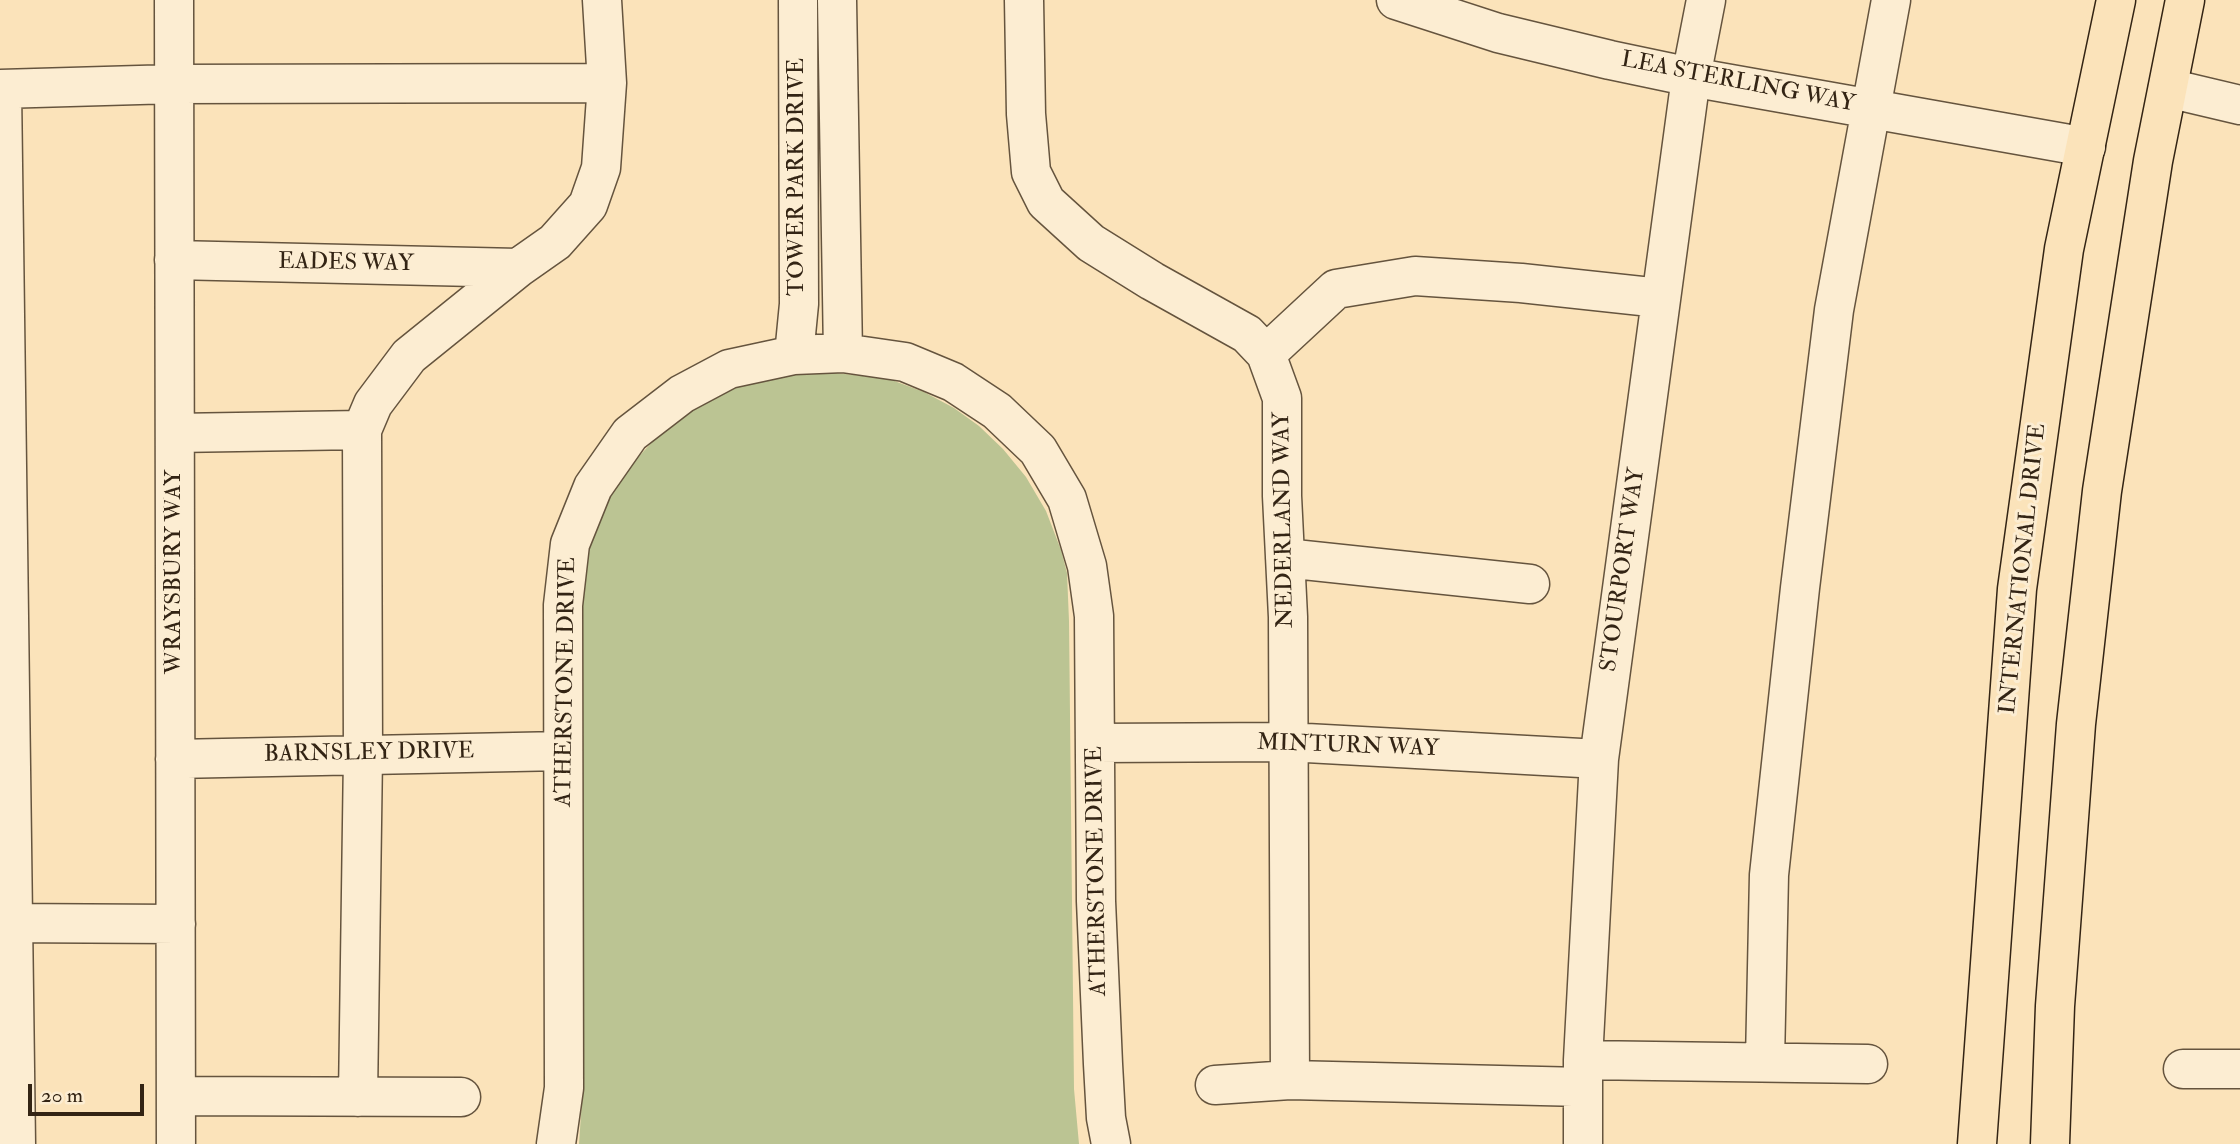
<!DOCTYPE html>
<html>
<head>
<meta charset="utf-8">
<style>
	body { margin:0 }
	#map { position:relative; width:2240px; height:1144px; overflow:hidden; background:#fbe3ba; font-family:"IM FELL Double Pica",serif }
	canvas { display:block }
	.scale { position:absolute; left:28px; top:1084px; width:116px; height:32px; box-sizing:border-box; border:4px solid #332414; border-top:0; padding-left:9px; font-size:21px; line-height:24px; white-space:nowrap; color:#332414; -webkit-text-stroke:5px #fcedd2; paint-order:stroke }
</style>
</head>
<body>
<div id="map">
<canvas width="2240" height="1144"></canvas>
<div class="scale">20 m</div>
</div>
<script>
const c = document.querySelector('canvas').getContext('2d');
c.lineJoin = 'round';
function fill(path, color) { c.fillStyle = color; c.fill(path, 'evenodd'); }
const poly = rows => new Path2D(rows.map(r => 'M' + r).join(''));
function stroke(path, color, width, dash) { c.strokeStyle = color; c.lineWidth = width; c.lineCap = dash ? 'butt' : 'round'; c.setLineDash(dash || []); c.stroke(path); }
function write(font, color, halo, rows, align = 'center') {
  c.font = font + ' "IM FELL Double Pica",serif'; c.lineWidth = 6; c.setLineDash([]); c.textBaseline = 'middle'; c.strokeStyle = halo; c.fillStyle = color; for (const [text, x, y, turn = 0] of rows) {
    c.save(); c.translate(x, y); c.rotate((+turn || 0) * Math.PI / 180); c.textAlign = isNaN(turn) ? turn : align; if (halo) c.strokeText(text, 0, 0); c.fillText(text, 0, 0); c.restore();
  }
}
fill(poly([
	[818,371,889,379,924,392,954,408,979,426,1003,449,1026,477,1046,511,1061,550,1067,573,1069,621,1074,1089,1079,1144,579,1144,583,1085,578,647,584,561,610,494,629,467,655,439,678,419,706,400,738,386,765,378]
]), '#bbc493');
const minor = poly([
	[174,0,176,1144],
	[837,0,843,353],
	[1024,0,1026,114,1031,172,1046,202,1091,243,1152,281,1247,334,1266,354,1282,398,1282,496,1288,617,1290,1080],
	[1396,0,1498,33,1610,60,1691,77,2086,147],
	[2168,88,2240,105],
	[0,89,174,84,607,83],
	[2,89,16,1144],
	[174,260,518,268],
	[1266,354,1336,289,1415,276,1521,283,1660,298],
	[794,355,799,304,798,0],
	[175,433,362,430],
	[1285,558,1530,584],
	[1096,743,1288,742,1599,759],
	[175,759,563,751],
	[0,923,176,924],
	[1583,1060,1868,1064],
	[1765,1061,1769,875,1800,588,1834,310,1891,0],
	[2183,1069,2240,1069],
	[1215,1085,1290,1080,1583,1087],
	[176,1096,461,1097],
	[358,1097,363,755,362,430,373,404,409,356,518,268,555,242,588,205,601,168,607,83,602,0],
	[556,1144,564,1088,563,605,570,544,593,487,630,434,682,394,729,369,794,355,843,353,905,362,953,382,997,411,1038,450,1067,499,1087,566,1094,616,1096,901,1103,1064,1106,1118,1111,1144],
	[1583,1144,1583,1060,1599,759,1691,77,1706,0]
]);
const major = poly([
	[1977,1144,2017,589,2064,249,2116,0],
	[2050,1144,2055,1006,2076,724,2102,491,2153,161,2185,0]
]);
stroke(minor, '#65543e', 41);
stroke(major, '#332414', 41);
stroke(minor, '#fcedd2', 38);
stroke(major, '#fbe3ba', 38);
write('23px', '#332414', '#fcedd2', [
	["LEA STERLING WAY",1738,83,11],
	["TOWER PARK DRIVE",798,177,-90],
	["EADES WAY",346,264,1],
	["NEDERLAND WAY",1285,520,-91],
	["INTERNATIONAL DRIVE",2024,569,-84],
	["STOURPORT WAY",1624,570,-82],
	["WRAYSBURY WAY",175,572,-90],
	["ATHERSTONE DRIVE",567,682,-89],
	["MINTURN WAY",1348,747,2],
	["BARNSLEY DRIVE",369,754,-1],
	["ATHERSTONE DRIVE",1098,871,-91]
]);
</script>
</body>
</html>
